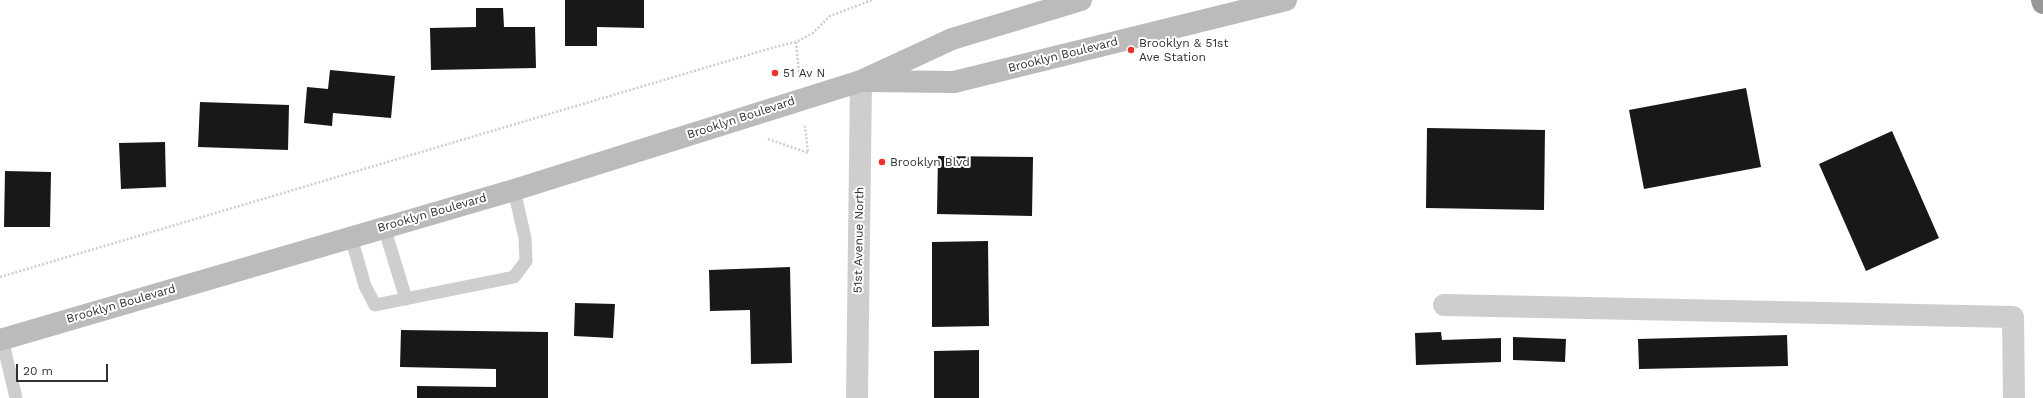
<!DOCTYPE html>
<html>
<head>
<meta charset="utf-8">
<style>
	body { margin:0 }
	#map { position:relative; width:2043px; height:398px; overflow:hidden; background:#fff; font-family:"Work Sans",sans-serif }
	canvas { display:block }
	.scale { position:absolute; left:16px; top:364px; width:92px; height:18px; box-sizing:border-box; border:2px solid #313131; border-top:0; padding-left:5px; font-size:12px; line-height:14px; white-space:nowrap; color:#313131; -webkit-text-stroke:3px #fff; paint-order:stroke }
</style>
</head>
<body>
<div id="map">
<canvas width="2043" height="398"></canvas>
<div class="scale">20 m</div>
</div>
<script>
const c = document.querySelector('canvas').getContext('2d');
c.lineJoin = 'round';
function fill(path, color) { c.fillStyle = color; c.fill(path, 'evenodd'); }
const poly = rows => new Path2D(rows.map(r => 'M' + r).join(''));
function stroke(path, color, width, dash) { c.strokeStyle = color; c.lineWidth = width; c.lineCap = dash ? 'butt' : 'round'; c.setLineDash(dash || []); c.stroke(path); }
function write(font, color, halo, rows, align = 'center') {
  c.font = font + ' "Work Sans",sans-serif'; c.lineWidth = 4; c.setLineDash([]); c.textBaseline = 'middle'; c.strokeStyle = halo; c.fillStyle = color; for (const [text, x, y, turn = 0] of rows) {
    c.save(); c.translate(x, y); c.rotate((+turn || 0) * Math.PI / 180); c.textAlign = isNaN(turn) ? turn : align; if (halo) c.strokeText(text, 0, 0); c.fillText(text, 0, 0); c.restore();
  }
}
fill(poly([
	[565,0,644,0,644,28,597,27,597,46,565,46],
	[476,8,503,8,504,27,535,27,536,68,431,70,430,28,476,27],
	[330,70,395,76,391,118,333,113,332,126,304,123,307,87,328,89],
	[1746,88,1761,167,1644,189,1629,110],
	[200,102,289,105,288,150,198,147],
	[1427,128,1545,130,1544,210,1426,208],
	[1892,131,1939,238,1866,271,1819,164],
	[165,142,166,187,121,189,119,143],
	[938,156,1033,157,1032,216,937,214],
	[5,171,51,172,50,227,4,227],
	[988,241,989,326,932,327,932,242],
	[790,267,792,363,751,364,750,310,710,311,709,270],
	[575,303,615,304,613,338,574,336],
	[401,330,548,332,548,398,417,398,417,386,496,387,496,369,400,367],
	[1441,332,1442,340,1501,338,1501,362,1416,365,1415,333],
	[1787,335,1788,366,1639,369,1638,339],
	[1513,337,1566,339,1565,362,1513,360],
	[979,350,979,398,934,398,934,351]
]), '#181818');
stroke(poly([
	[796,42,799,72],
	[768,139,808,153,805,126],
	[0,277,775,47,796,42,813,33,830,16,872,0]
]), '#cecece', 2.5, [2, 2]);
stroke(poly([
	[384,227,406,299],
	[351,237,365,286,375,305,514,277,526,261,525,238,514,190],
	[2,339,16,398]
]), '#cecece', 13);
stroke(poly([
	[1444,305,2013,317,2014,398],
	[857,398,861,81]
]), '#cecece', 22);
stroke(poly([
	[867,81,954,82,1286,0],
	[0,340,514,190,861,81,952,39,1081,0]
]), '#bbb', 22);
stroke(poly([
	[2042,0,2043,3]
]), '#989898', 22);
for (const [x, y, r, color] of [
	[1131,50,4,"#ee312d"],
	[775,73,4,"#ee312d"],
	[882,162,4,"#ee312d"]
]) { const dot = new Path2D(); dot.arc(x, y, r, 0, 2 * Math.PI); c.fillStyle = color; c.fill(dot); stroke(dot, '#fff', 1.5); }
write('12px', '#313131', '#fff', [
	["Brooklyn & 51st",1139,43],
	["Ave Station",1139,57],
	["51 Av N",783,73],
	["Brooklyn Blvd",890,162]
], 'left');
write('12px', '#313131', '#fff', [
	["Brooklyn Boulevard",1063,55,-14],
	["Brooklyn Boulevard",741,118,-18],
	["Brooklyn Boulevard",432,213,-16],
	["51st Avenue North",859,240,-89],
	["Brooklyn Boulevard",121,304,-16]
]);
</script>
</body>
</html>
